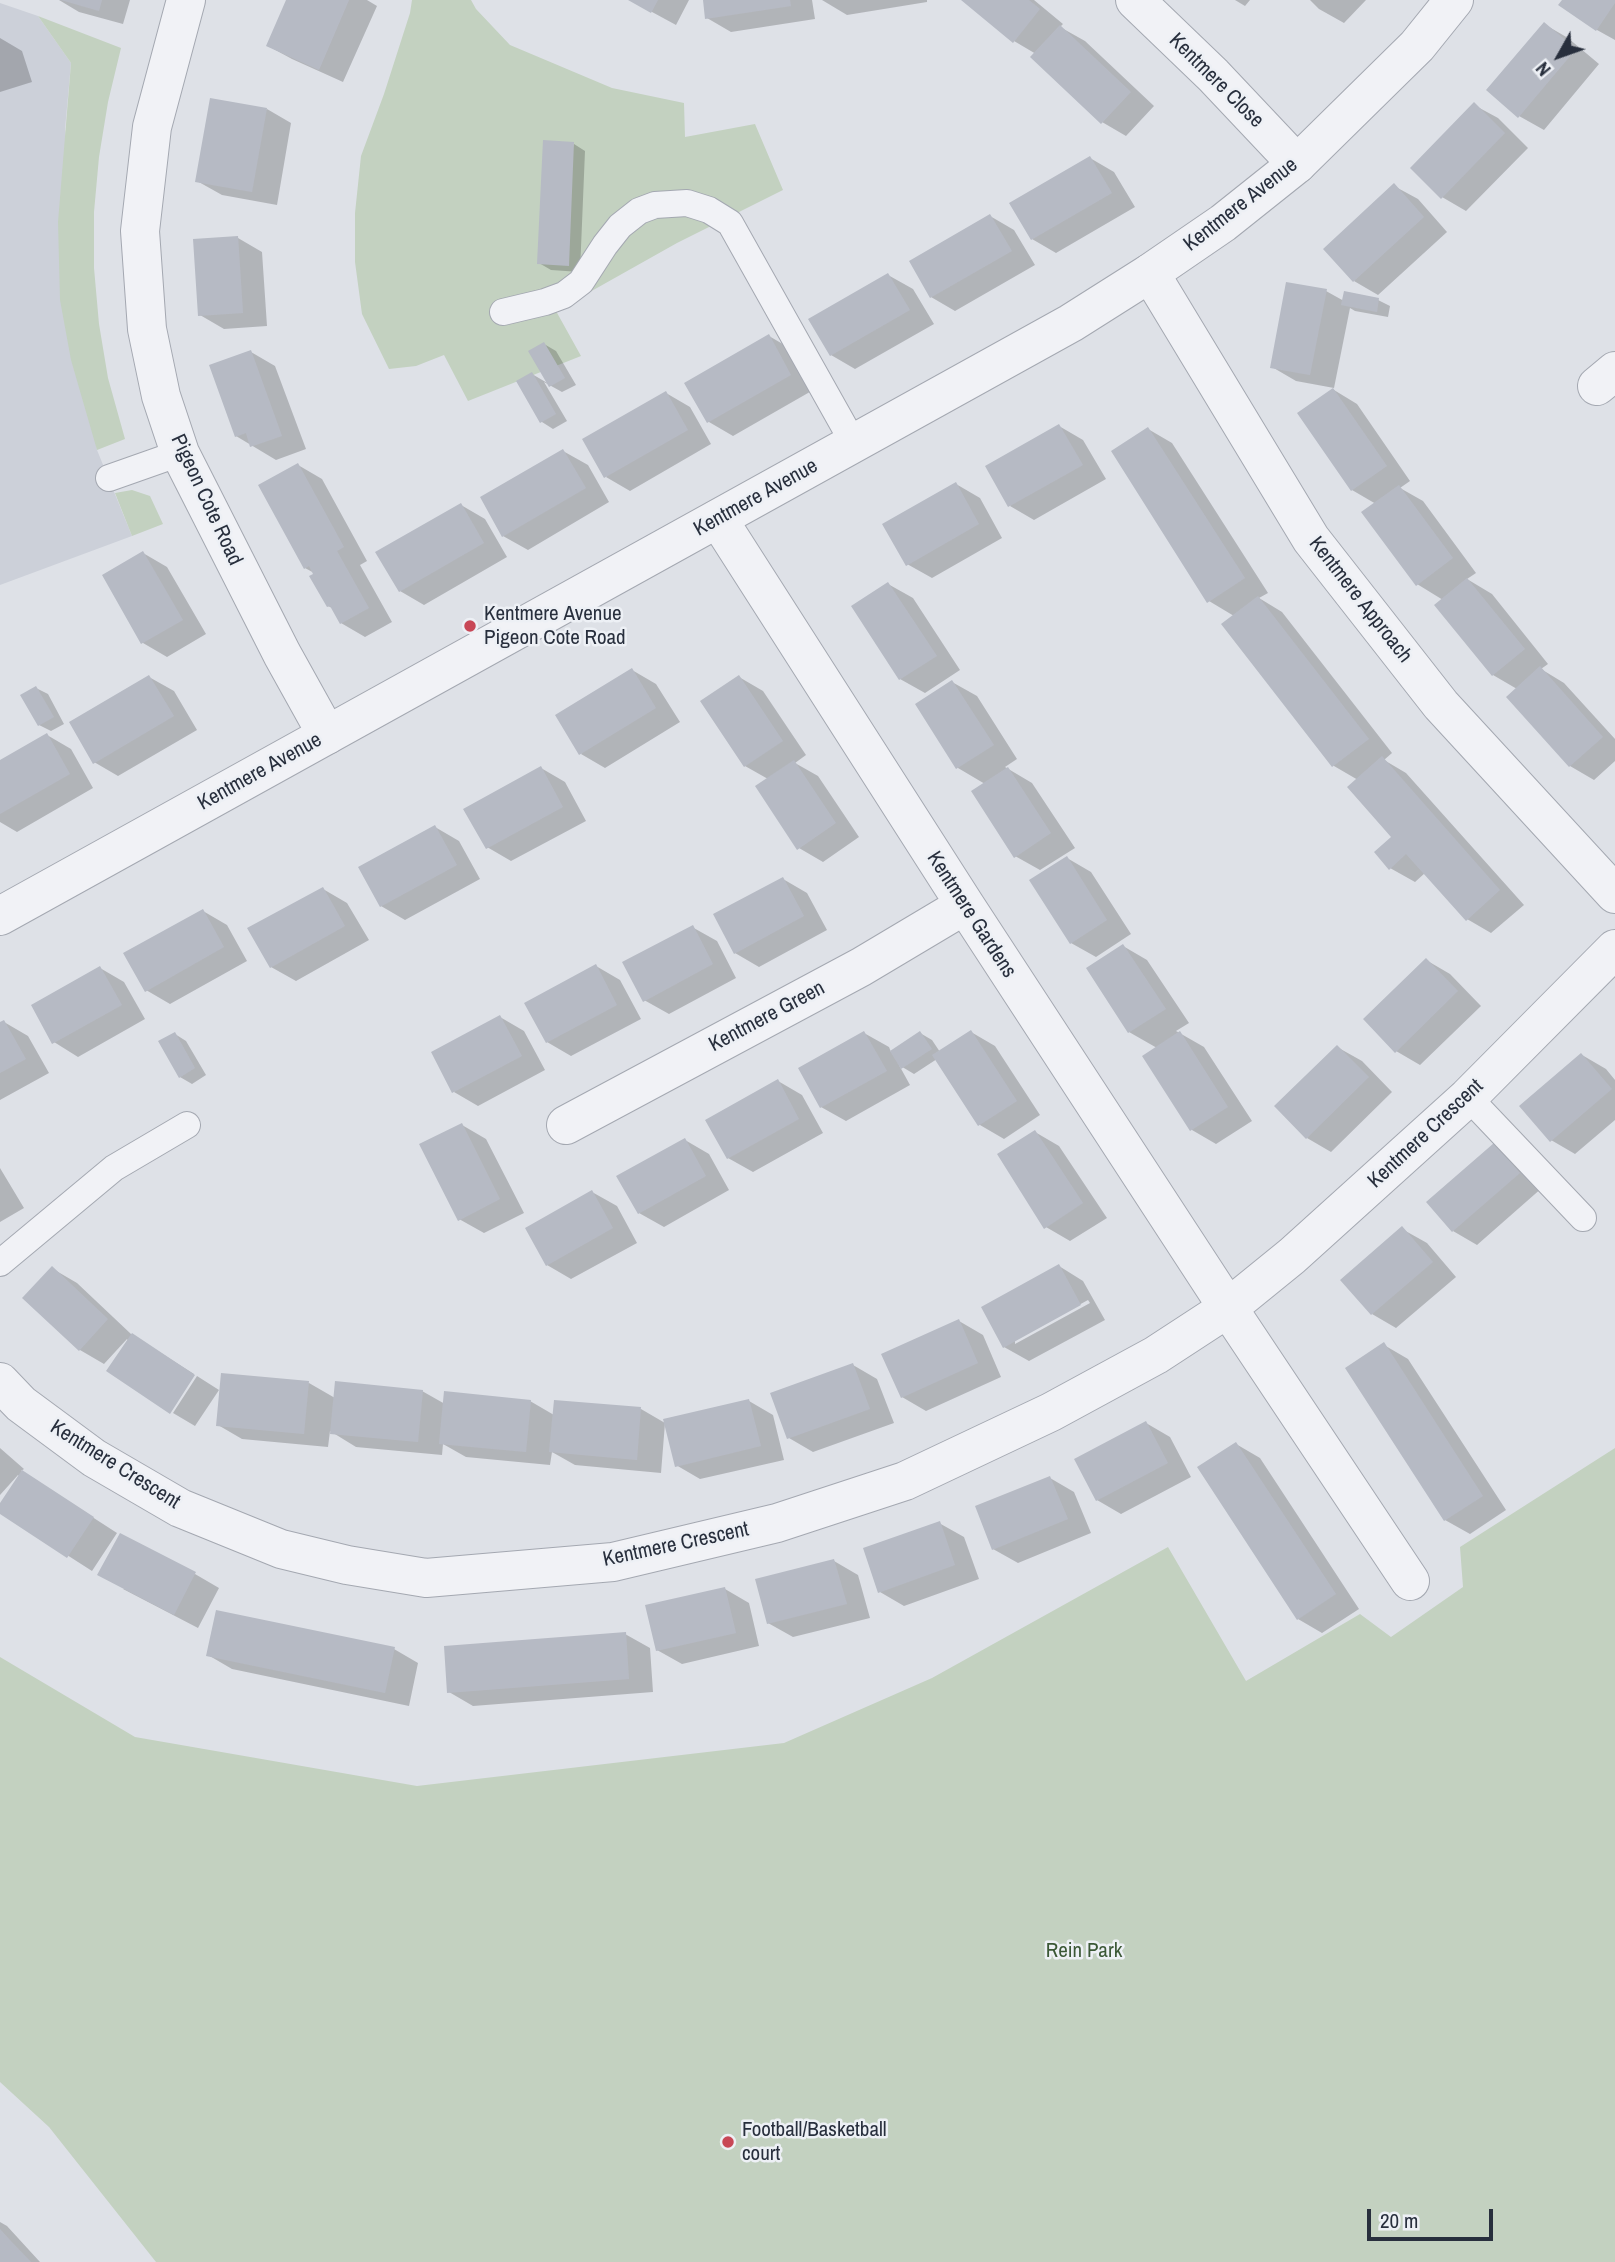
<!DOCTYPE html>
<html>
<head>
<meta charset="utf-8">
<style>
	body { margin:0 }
	#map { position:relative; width:1615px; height:2262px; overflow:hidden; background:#dee1e7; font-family:"Archivo Narrow",sans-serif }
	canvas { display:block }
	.north { position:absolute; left:1524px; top:21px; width:70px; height:70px; -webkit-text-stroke:5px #edf0f5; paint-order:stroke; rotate:230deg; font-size:19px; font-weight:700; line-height:28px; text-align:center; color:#282f3d }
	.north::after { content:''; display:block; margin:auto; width:24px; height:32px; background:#282f3d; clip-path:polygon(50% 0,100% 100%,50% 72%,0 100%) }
	.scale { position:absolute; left:1367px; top:2209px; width:126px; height:32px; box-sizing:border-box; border:4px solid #282f3d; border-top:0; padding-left:9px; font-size:21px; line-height:24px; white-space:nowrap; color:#282f3d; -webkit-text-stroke:5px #edf0f5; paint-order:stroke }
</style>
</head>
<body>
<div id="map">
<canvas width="1615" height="2262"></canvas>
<div class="north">N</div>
<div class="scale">20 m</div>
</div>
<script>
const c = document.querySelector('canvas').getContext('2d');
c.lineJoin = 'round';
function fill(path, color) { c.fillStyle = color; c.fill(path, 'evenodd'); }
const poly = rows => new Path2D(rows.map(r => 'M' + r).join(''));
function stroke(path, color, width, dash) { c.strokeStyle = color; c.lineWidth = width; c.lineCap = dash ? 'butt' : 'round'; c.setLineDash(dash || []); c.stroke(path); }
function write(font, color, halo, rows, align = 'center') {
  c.font = font + ' "Archivo Narrow",sans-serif'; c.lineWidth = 5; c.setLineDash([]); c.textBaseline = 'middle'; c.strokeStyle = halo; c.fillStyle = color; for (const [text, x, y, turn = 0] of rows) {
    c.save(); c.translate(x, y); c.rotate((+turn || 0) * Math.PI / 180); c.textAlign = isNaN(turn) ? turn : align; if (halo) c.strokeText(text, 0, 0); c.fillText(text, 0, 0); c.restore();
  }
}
fill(poly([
	[0,3,38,16,71,63,65,129,97,450,132,536,0,585]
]), '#ccd0d9');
fill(poly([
	[412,0,471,0,476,9,510,45,612,88,684,103,685,137,755,124,783,190,677,243,556,311,581,356,468,401,444,355,416,366,389,369,362,314,355,262,355,213,361,156,384,94,410,13],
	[38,16,121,48,108,102,99,157,94,212,94,268,99,324,108,378,125,439,97,450,71,360,60,300,58,222,71,63],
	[132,490,150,496,163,524,132,536,115,493],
	[1615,1448,1615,2262,156,2262,49,2127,0,2082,0,1657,135,1737,417,1786,784,1743,932,1678,1168,1547,1246,1681,1360,1614,1391,1637,1463,1587,1460,1547]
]), '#c3d1c0');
fill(poly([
	[59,0,130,0,123,24,79,12],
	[288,0,367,0,377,6,343,82,292,59,268,46],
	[630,0,689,0,676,25],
	[704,0,812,0,815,19,731,32,707,18],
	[822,0,927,0,927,2,847,15],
	[964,0,1034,0,1063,24,1060,27,1085,41,1154,106,1126,136,1102,122,1036,54,1014,41],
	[1235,0,1250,0,1245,6],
	[1310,0,1366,0,1344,23,1319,9],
	[1564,0,1615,0,1615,40,1597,30],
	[1544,24,1568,38,1599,64,1544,130,1519,116],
	[0,38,22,51,32,82,0,92],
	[1474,105,1498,118,1528,148,1466,211,1442,197],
	[267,109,291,123,277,205,222,195,197,181],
	[574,144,585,151,580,272,551,270,539,263],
	[1090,158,1114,172,1135,207,1056,253,1032,239],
	[1394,186,1418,199,1447,232,1378,295,1354,281],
	[990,216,1014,230,1035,265,955,311,931,297],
	[238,238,262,252,267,326,224,329,200,315],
	[888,275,913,289,934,324,855,369,831,355],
	[1326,291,1344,301,1378,300,1390,306,1388,317,1355,311,1350,308,1334,388,1296,381,1272,367],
	[769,336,793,350,815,389,733,436,709,422,687,384],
	[544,344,556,351,576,385,562,392,544,382,567,421,553,429,542,422,532,374,549,384],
	[251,352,275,366,306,449,276,460,236,436],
	[1334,390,1357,404,1410,481,1400,488,1423,501,1476,573,1467,579,1492,594,1548,664,1541,669,1564,683,1615,739,1615,761,1594,780,1570,766,1517,689,1493,675,1443,600,1417,584,1376,504,1352,490,1300,413],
	[666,393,690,407,711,444,630,491,606,477],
	[1059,426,1083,440,1106,479,1034,520,1010,506],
	[1148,429,1172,443,1268,593,1259,598,1282,612,1392,753,1384,760,1406,773,1524,905,1491,933,1467,919,1425,873,1415,882,1390,868,1393,837,1358,780,1334,766,1224,624,1234,616,1209,601],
	[563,451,588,465,609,502,528,550,503,536],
	[298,465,322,479,367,561,360,565,392,622,365,637,341,623,334,609,328,606,316,574,305,568],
	[956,484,980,498,1002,538,932,578,907,564],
	[461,505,485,519,507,557,424,605,400,591],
	[143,553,167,567,206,634,167,657,143,643],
	[888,584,913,598,960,670,925,693,900,679,854,606],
	[632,670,656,684,680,722,605,768,581,754],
	[149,677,174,691,197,730,118,776,94,762],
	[739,677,763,691,806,755,795,763,818,776,859,837,823,862,799,848,768,779,745,766],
	[952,682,977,696,1017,759,1005,767,1032,783,1075,848,1040,870,1015,856,985,784,958,768],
	[36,688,48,694,64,724,51,731,39,725],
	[47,735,71,749,93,788,17,832,0,822,0,762],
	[541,768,565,782,586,821,511,861,487,847],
	[435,827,459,841,480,879,405,920,381,906],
	[1067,858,1091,872,1131,934,1096,957,1071,943],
	[783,879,807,893,827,930,759,967,735,953],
	[323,889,347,903,369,940,296,981,271,967],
	[203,911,227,925,247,961,170,1004,146,990],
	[692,927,717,941,736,978,669,1014,644,1000],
	[1123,946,1147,960,1189,1023,1176,1031,1204,1047,1252,1121,1216,1144,1192,1130,1157,1048,1129,1032],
	[1426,960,1450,974,1481,1006,1420,1065,1396,1051],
	[596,966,620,980,641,1019,571,1056,547,1042],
	[100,968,124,982,145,1019,78,1057,54,1042],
	[500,1017,524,1031,545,1070,478,1106,454,1092],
	[4,1022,28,1036,49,1073,0,1100,0,1024],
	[971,1032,995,1046,1040,1115,1004,1139,980,1125,937,1059,914,1074,899,1065,910,1085,846,1121,821,1107,864,1033,889,1047,891,1052,920,1033,932,1040,940,1052],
	[175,1034,186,1041,206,1075,192,1084,180,1077],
	[1337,1047,1362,1061,1392,1092,1331,1152,1307,1138],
	[1582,1055,1606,1069,1615,1080,1615,1120,1575,1154,1551,1140],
	[778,1081,802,1095,823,1133,753,1172,728,1158],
	[462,1125,486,1139,524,1213,484,1233,459,1219],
	[1035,1132,1059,1146,1107,1218,1070,1241,1046,1227],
	[685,1140,709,1154,729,1190,664,1227,639,1213],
	[1494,1145,1519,1159,1543,1187,1477,1245,1453,1231],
	[0,1168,24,1208,0,1222],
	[592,1192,617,1206,637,1243,571,1279,547,1265],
	[1402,1229,1427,1243,1456,1277,1396,1328,1372,1314],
	[1059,1266,1083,1281,1105,1320,1029,1361,1004,1347],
	[1088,1300,1090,1303,1015,1344,1015,1340],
	[53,1269,77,1283,131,1334,194,1374,170,1411,127,1339,104,1364,80,1350],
	[959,1321,983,1335,1001,1377,926,1411,902,1397],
	[1384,1345,1408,1359,1506,1510,1470,1534,1445,1520],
	[853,1365,877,1379,894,1423,813,1452,789,1438],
	[197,1376,219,1390,195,1426,173,1413],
	[309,1383,335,1398,422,1391,445,1404,530,1401,554,1415,641,1409,665,1423,661,1473,575,1465,552,1452,550,1465,466,1457,443,1444,442,1455,356,1447,330,1431,328,1447,242,1439,218,1425],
	[749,1401,773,1415,784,1460,700,1479,676,1465],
	[1146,1423,1170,1437,1191,1477,1121,1514,1097,1500],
	[1236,1444,1260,1458,1359,1609,1322,1633,1298,1619],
	[0,1448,24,1469,21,1471,117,1533,92,1571,0,1512,0,1506,20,1477,18,1475,0,1495],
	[1050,1478,1074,1492,1091,1533,1018,1563,993,1549],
	[939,1523,964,1537,979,1579,904,1606,880,1592],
	[834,1561,858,1575,870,1618,793,1637,768,1623],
	[195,1574,219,1588,198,1628,123,1589],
	[725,1589,749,1603,759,1646,682,1664,657,1650],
	[625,1634,650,1648,653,1692,473,1706,449,1692],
	[394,1649,418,1663,409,1706,232,1669,208,1655],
	[0,2222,7,2226,40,2262,0,2262]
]), '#0003');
fill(poly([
	[61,0,102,0,99,11],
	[286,0,349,0,319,70,266,46],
	[628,0,658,0,651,13],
	[703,0,790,0,791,6,705,19],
	[961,0,1029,0,1040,9,1013,43],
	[1562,0,1615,0,1615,3,1596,31,1558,5],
	[1544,22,1576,49,1518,118,1486,90],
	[1060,25,1131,92,1101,124,1030,57],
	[210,98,267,108,252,192,195,182],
	[1474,102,1505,133,1441,199,1410,168],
	[543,140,574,142,569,266,537,264],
	[1090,156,1112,193,1031,240,1009,203],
	[1394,183,1424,217,1353,282,1323,249],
	[990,214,1012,251,930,298,909,261],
	[238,236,243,313,198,316,193,239],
	[888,273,910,310,830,356,808,319],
	[1286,282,1327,289,1310,375,1270,368],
	[1344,291,1379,298,1377,312,1341,305],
	[769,334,791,375,707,423,684,383],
	[544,342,565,378,549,387,528,351],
	[251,350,282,436,250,447,246,433,235,437,209,365],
	[532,372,556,414,540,423,516,381],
	[1333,388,1387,466,1351,491,1297,413],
	[666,391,688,430,604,478,582,439],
	[1059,424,1083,465,1008,507,985,466],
	[1148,427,1245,578,1207,603,1111,451],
	[563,449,586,488,502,537,480,497],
	[298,463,344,547,337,551,369,608,340,624,330,606,327,607,309,576,313,574,309,566,304,569,258,485],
	[956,482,979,524,906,566,882,524],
	[1399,485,1453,558,1416,586,1361,512],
	[461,503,484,543,399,592,375,552],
	[143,551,183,620,141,644,102,575],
	[1467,578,1525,649,1492,676,1434,605],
	[888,582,937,656,899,680,851,606],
	[1258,596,1369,739,1332,767,1221,624],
	[1540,666,1603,737,1569,767,1506,697],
	[632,668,656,708,579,755,555,715],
	[149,675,174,716,93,764,69,722],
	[739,675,783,741,744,767,700,701],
	[952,680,994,745,956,769,915,704],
	[36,686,54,717,38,726,20,695],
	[47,733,70,774,0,814,0,760],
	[1382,756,1500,890,1466,921,1406,854,1389,870,1374,852,1391,837,1347,787],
	[794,760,836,823,797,850,755,786],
	[541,766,563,807,486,849,463,809],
	[1008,767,1051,833,1014,858,971,791],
	[435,825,457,865,380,907,358,867],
	[1067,856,1107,920,1070,944,1029,880],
	[783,877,804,916,734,954,713,914],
	[323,887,345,926,270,968,247,928],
	[203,909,224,947,145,992,123,953],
	[693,925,713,964,643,1002,622,962],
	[1123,944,1166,1009,1128,1033,1086,968],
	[1426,958,1458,991,1395,1053,1363,1019],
	[596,964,617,1005,546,1043,524,1003],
	[100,966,122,1005,52,1044,31,1005],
	[500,1015,522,1056,452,1093,431,1052],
	[4,1020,26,1059,0,1073,0,1022],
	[971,1030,1017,1101,978,1126,932,1055],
	[864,1031,887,1071,820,1108,798,1068],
	[920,1031,932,1049,901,1069,890,1051],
	[1180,1031,1228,1107,1190,1131,1142,1056],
	[175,1032,195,1068,179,1078,158,1041],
	[1337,1045,1369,1077,1306,1139,1274,1106],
	[1581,1053,1612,1089,1550,1142,1519,1106],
	[778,1079,799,1119,727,1159,705,1120],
	[462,1123,500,1199,458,1221,419,1144],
	[1035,1130,1083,1203,1044,1229,997,1154],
	[685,1138,706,1176,638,1214,616,1176],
	[1494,1143,1520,1173,1452,1232,1426,1202],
	[592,1190,613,1228,546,1266,525,1228],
	[1402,1226,1433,1262,1371,1315,1340,1280],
	[1059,1264,1081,1305,1003,1348,981,1307],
	[52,1266,108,1319,79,1351,22,1298],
	[959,1319,978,1363,901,1398,881,1354],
	[132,1333,195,1375,170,1414,106,1371],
	[1384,1342,1483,1496,1444,1521,1345,1368],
	[853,1363,870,1409,787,1439,770,1393],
	[221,1373,309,1381,304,1434,216,1426],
	[335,1381,423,1390,418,1442,330,1434],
	[444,1391,531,1400,526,1452,439,1444],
	[749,1399,761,1446,675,1467,663,1419],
	[554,1400,641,1407,637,1460,549,1452],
	[1146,1421,1168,1463,1096,1501,1074,1459],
	[1236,1442,1336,1594,1297,1620,1197,1467],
	[22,1470,94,1517,67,1558,0,1514,0,1503],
	[1050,1476,1068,1519,992,1550,975,1506],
	[940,1521,955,1565,878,1593,863,1548],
	[120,1533,196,1572,174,1615,97,1575],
	[834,1559,847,1604,767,1624,755,1579],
	[725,1587,736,1633,656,1651,645,1605],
	[216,1610,395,1647,385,1693,206,1656],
	[626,1632,629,1679,447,1693,444,1646],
	[0,2229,10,2240,31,2262,0,2262]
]), '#b6bac4');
const service = poly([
	[503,312,545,302,564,295,581,282,605,245,620,226,639,211,655,205,687,203,709,210,730,223,854,444],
	[109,478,180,453],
	[1468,1097,1583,1218],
	[0,1263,114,1168,187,1125]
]);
const minor = poly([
	[186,0,152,127,140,231,147,329,161,396,180,453,282,654,327,735],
	[1135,0,1213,75,1297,164],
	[1150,273,1311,539,1441,705,1615,894],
	[1597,386,1615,371],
	[718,519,965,905,1228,1308,1410,1581],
	[566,1125,861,967,965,905],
	[0,1382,21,1404,94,1458,180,1508,281,1549,347,1565,426,1578,613,1562,777,1523,905,1481,1051,1412,1156,1355,1228,1308,1292,1256,1468,1097,1615,949]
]);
const tertiary = poly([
	[0,916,1071,323,1150,273,1223,223,1297,164,1417,46,1454,0]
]);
stroke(service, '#a4a8b1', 28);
stroke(minor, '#a4a8b1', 40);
stroke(tertiary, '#a4a8b1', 40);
stroke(service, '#f1f2f6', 26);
stroke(minor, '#f1f2f6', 38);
stroke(tertiary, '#f1f2f6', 38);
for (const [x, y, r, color] of [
	[470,626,7,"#c84756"],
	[728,2142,7,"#c84756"]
]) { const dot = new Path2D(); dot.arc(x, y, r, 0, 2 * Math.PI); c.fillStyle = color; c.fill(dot); stroke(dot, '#edf0f5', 2.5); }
write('21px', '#282f3d', '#edf0f5', [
	["Kentmere Close",1216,81,45],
	["Kentmere Avenue",1241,205,-38],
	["Kentmere Avenue",756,498,-29],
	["Pigeon Cote Road",206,500,65],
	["Kentmere Approach",1360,600,52],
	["Kentmere Avenue",260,772,-29],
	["Kentmere Gardens",971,915,57],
	["Kentmere Green",767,1017,-28],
	["Kentmere Crescent",1426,1134,-43],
	["Kentmere Crescent",115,1465,32],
	["Kentmere Crescent",676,1545,-12]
]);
write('21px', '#282f3d', '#edf0f5', [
	["Kentmere Avenue",484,614],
	["Pigeon Cote Road",484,638],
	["Football/Basketball",742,2130],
	["court",742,2154]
], 'left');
write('21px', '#3b5836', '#edf0f5', [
	["Rein Park",1084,1951]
]);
</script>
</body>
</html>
